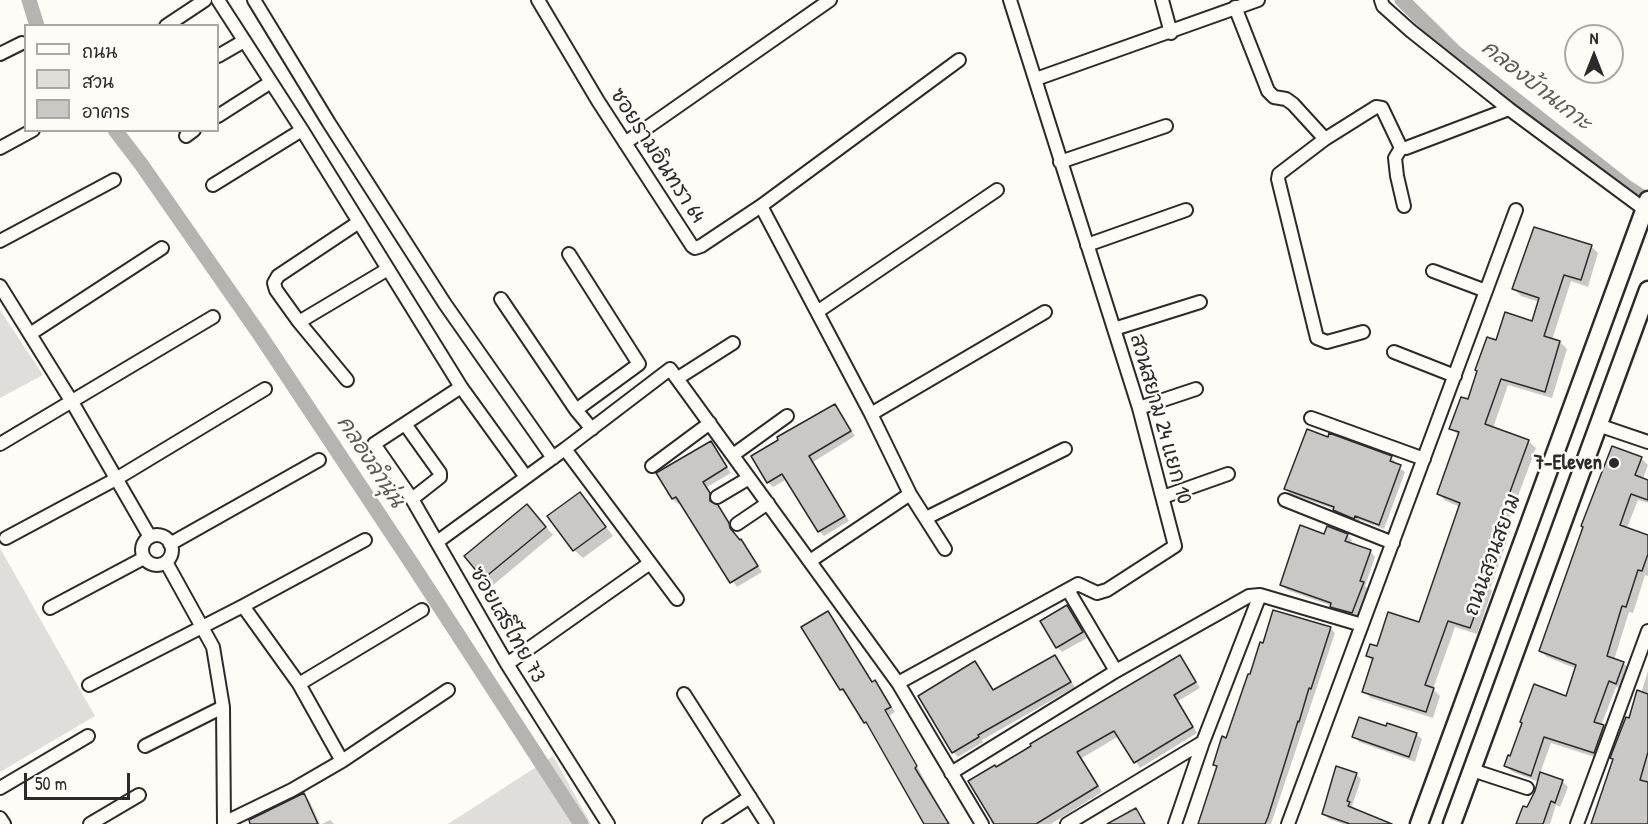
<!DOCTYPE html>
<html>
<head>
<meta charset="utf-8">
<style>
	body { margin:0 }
	#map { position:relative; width:1648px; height:824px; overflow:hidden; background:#fdfcf7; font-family:"Patrick Hand","Playpen Sans Thai",sans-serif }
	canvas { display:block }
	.legend { position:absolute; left:24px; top:24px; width:195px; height:108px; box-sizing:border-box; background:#fdfcf7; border:2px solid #a9a8a5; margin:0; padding:8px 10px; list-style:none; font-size:18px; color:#2b2b2b }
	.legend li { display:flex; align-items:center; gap:12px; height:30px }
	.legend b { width:30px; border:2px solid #a9a8a5 }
	.north { position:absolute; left:1564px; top:24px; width:60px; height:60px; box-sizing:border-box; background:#fdfcf7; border:2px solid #a9a8a5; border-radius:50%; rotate:0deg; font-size:16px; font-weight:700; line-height:24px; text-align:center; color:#2b2b2b }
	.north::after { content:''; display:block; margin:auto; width:21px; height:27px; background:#2b2b2b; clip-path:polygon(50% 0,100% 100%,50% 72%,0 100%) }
	.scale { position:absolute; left:24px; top:773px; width:106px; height:27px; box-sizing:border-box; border:3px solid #2b2b2b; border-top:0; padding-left:8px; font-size:18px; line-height:21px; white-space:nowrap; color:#2b2b2b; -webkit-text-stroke:4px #fdfcf7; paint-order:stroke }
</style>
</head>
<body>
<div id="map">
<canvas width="1648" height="824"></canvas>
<ul class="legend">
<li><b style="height:8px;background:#fdfcf7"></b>ถนน</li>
<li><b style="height:16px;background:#dfdeda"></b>สวน</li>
<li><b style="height:16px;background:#c9c8c4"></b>อาคาร</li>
</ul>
<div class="north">N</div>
<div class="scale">50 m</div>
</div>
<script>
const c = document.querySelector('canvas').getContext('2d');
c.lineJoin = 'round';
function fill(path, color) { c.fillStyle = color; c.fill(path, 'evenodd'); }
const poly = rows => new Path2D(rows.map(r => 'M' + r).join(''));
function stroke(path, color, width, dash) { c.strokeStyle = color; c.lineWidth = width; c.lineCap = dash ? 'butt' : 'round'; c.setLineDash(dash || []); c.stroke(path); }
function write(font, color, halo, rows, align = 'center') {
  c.font = font + ' "Patrick Hand","Playpen Sans Thai",sans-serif'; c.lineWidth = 5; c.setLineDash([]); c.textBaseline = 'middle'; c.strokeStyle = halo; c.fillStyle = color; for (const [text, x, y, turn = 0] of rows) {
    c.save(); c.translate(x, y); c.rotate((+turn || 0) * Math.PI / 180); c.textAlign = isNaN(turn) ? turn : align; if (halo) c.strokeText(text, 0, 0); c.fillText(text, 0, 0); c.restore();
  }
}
fill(poly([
	[0,310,43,375,0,398],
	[0,548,95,716,0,772],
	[553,756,591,824,448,824]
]), '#dfdeda');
fill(poly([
	[1591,246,1598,253,1588,287,1571,281,1552,340,1560,342,1567,349,1552,398,1508,385,1493,428,1528,441,1536,448,1506,528,1510,532,1490,589,1492,591,1477,634,1455,627,1433,689,1440,696,1433,718,1371,698,1364,691,1374,662,1367,656,1420,624,1460,507,1446,501,1438,494,1459,436,1451,428,1468,401,1497,342,1533,322,1539,302,1521,296,1514,289],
	[835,406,855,436,813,462,849,521,824,536,819,531,787,479,773,487,768,482],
	[1329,439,1391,457,1396,463,1395,465,1405,472,1384,529,1360,520,1359,523,1340,515,1334,509,1291,494,1286,489],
	[711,443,731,473,707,487,715,499,714,505,722,512,734,530,735,535,746,546,762,572,737,587,681,502,678,504,673,499,658,474],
	[1613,448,1642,459,1648,465,1643,479,1648,481,1648,503,1638,500,1627,528,1648,536,1648,576,1645,575,1633,613,1629,612,1614,660,1623,663,1630,669,1623,689,1616,687,1601,726,1610,733,1601,759,1551,743,1540,773,1562,781,1568,787,1560,807,1556,805,1550,824,1518,824,1527,809,1539,782,1513,772,1506,766,1567,698,1577,669,1547,657,1540,650],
	[580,494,613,536,583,558,574,550],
	[535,514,553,535,492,586,484,578],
	[1347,535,1352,540,1351,544,1370,551,1375,557,1365,586,1368,589,1357,618,1337,612,1332,606,1287,590,1281,585,1325,536],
	[1067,607,1087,638,1062,652,1057,647],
	[828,613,833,618,873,683,875,682,880,687,895,712,889,716,949,824,925,824,871,728,865,722,848,694,846,695,841,690],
	[1330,628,1335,633,1271,824,1200,824,1218,768,1215,765,1227,739],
	[1054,656,1075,687,982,740,983,742,958,757,953,752,975,662,994,691],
	[1180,657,1200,688,1178,701,1197,733,1140,768,1119,736,1082,758,1102,792,1051,824,992,824,990,819,992,818,997,768],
	[1648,671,1648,824,1593,824,1641,693],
	[1416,734,1422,739,1415,762,1359,742,1354,736],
	[1356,774,1361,779,1352,806,1378,824,1343,824,1329,819,1324,814],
	[303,795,309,800,320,824,252,824],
	[330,820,334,824,322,824]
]), '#0003');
stroke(poly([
	[29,0,37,26],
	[1402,0,1456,53,1625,186,1648,201],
	[115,130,141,164,260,335,412,564,581,824]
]), '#b5b4b1', 15);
const building = poly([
	[1534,227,1592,245,1581,280,1564,275,1544,336,1560,341,1545,392,1501,379,1485,424,1529,440,1499,522,1503,524,1483,582,1486,583,1470,628,1448,621,1425,685,1434,688,1426,712,1362,692,1373,658,1366,656,1370,644,1377,646,1388,612,1419,622,1460,503,1437,494,1459,432,1449,429,1461,397,1468,399,1477,371,1475,370,1487,337,1496,340,1505,312,1532,321,1539,298,1512,289,1534,227],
	[835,404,851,431,809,456,845,516,818,532,782,474,767,483,751,456,778,440,777,437,835,404],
	[1307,429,1328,437,1329,433,1392,456,1390,461,1401,465,1379,525,1355,516,1354,519,1333,510,1334,507,1284,489,1307,429],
	[711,441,727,467,703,482,710,493,710,501,718,505,729,523,730,528,740,540,741,539,758,566,730,583,676,497,672,499,656,473,711,441],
	[1612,446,1642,457,1635,475,1648,480,1648,500,1631,494,1620,525,1648,535,1648,554,1642,571,1638,570,1626,607,1622,606,1607,656,1624,662,1616,684,1609,681,1594,722,1604,725,1594,753,1544,737,1531,776,1504,766,1508,755,1510,756,1522,723,1520,722,1534,684,1566,696,1576,665,1539,651,1583,527,1581,526,1612,446],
	[580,492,606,527,573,551,547,516,580,492],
	[527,504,546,527,483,579,464,556,527,504],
	[1300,525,1324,534,1327,526,1348,534,1345,541,1371,550,1360,581,1364,582,1352,613,1330,607,1331,603,1280,585,1300,525],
	[1067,605,1083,632,1056,648,1040,621,1067,605],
	[1273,610,1331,627,1311,689,1309,688,1299,722,1298,721,1268,817,1265,824,1198,824,1217,766,1213,765,1222,736,1226,738,1248,674,1250,674,1260,642,1263,643,1273,610],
	[828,611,872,682,875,680,891,707,885,710,917,766,915,768,949,824,924,824,866,722,864,723,843,689,840,690,801,627,828,611],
	[1055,655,1071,682,978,735,979,737,952,753,918,696,975,661,993,690,1055,655],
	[1180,655,1196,682,1174,695,1193,727,1134,763,1114,731,1077,752,1098,786,1036,824,994,824,968,781,995,765,996,767,1031,746,1030,744,1180,655],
	[1637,690,1648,694,1648,752,1640,780,1648,782,1648,824,1591,824,1613,759,1610,758,1626,717,1629,718,1637,690],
	[1359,717,1386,726,1387,723,1417,733,1409,757,1352,737,1359,717],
	[1336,766,1357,773,1347,801,1350,802,1348,806,1392,824,1350,824,1322,814,1336,766],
	[1540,772,1563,780,1555,803,1551,801,1543,824,1516,824,1523,806,1527,807,1535,791,1540,772],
	[304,793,318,824,250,824,249,820,304,793],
	[1136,808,1145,824,1107,824,1136,808]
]);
fill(building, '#c9c8c4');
stroke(building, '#2b2b2b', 1.5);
const street = poly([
	[218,0,302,130,461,387,526,477],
	[254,0,329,123,445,304,553,458],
	[538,0,598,101,692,246,695,248,701,246,761,206,959,60],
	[1162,0,1171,33],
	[1381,0,1383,6,1411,31,1509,109,1644,209],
	[1235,7,1268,91,1274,97,1286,99,1293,104,1325,139],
	[166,26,205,0],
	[0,54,22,43],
	[218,56,244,41],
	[1036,79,1258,0],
	[218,116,271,82],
	[186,136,194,130],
	[625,143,830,0],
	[0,148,33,130],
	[1401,148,1406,148,1509,109],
	[1401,148,1395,158,1397,176,1404,206],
	[1060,162,1166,126],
	[213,185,302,130],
	[761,206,871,414,910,494,945,549],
	[0,241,114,180],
	[1087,245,1186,210],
	[1433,271,1486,291],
	[0,286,72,402,150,537],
	[501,299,576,410,639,364,569,254],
	[817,312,997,190],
	[299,322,388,269],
	[1114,329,1200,302],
	[1363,332,1327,342,1317,338,1278,179,1279,174,1325,139,1376,107,1382,108,1401,148],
	[30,334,162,248],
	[1394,352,1455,376],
	[678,378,733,343],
	[347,380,299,322,276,290,274,283,278,276,359,222],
	[461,387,374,444,412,499,507,664,608,824],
	[1139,408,1196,389],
	[576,410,592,429],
	[871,414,1045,312],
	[1311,418,1424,459],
	[405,424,440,473,440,477,412,499],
	[1598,425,1648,442],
	[0,444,213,317],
	[565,449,677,599],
	[733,455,787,416],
	[652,466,710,423],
	[717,497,749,478],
	[1163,497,1228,474],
	[1285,500,1393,543],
	[926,518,1065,449],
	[737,524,768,503],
	'142 550a15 15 0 1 1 30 0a15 15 0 1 1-30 0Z',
	[6,538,116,479,265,389],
	[437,542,565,449,670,369,898,683,982,824],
	[170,544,319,460],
	[810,561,910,494],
	[166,562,213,647,223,707,224,824],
	[1068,590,1116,671],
	[243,606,299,684,342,761],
	[50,608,144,558],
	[507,664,650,563],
	[898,683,1078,584,1097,593,1107,590,1175,546,1139,408,1010,0],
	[299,684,422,610],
	[89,685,243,606,365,540],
	[684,694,767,824],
	[145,746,223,707],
	[1472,770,1527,788],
	[951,773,1116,671,1249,596,1260,595,1362,625],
	[0,788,88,736],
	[0,818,4,824],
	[224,823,292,790,342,761,448,690],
	[90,824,139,795],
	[709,824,750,797],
	[1067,824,1203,742],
	[1175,824,1203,742,1260,595],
	[1288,824,1516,210],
	[1577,824,1648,631]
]);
const secondary = poly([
	[1419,824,1648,200],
	[1452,824,1648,290]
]);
stroke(street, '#2b2b2b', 16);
stroke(secondary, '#2b2b2b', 21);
stroke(street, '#fdfcf7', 12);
stroke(secondary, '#fdfcf7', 16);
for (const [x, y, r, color] of [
	[1614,463,6,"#2b2b2b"]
]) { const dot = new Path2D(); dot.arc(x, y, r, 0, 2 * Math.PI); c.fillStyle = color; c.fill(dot); stroke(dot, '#fdfcf7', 2); }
write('21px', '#2b2b2b', '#fdfcf7', [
	["ซอยรามอินทรา 64",657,156,57],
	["สวนสยาม 24 แยก 10",1160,419,74],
	["ถนนสวนสยาม",1493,555,-70],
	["ซอยเสรีไทย 73",507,625,60]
]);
write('bold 21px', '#2b2b2b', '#fdfcf7', [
	["7-Eleven",1602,463]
], 'right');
write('italic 22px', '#5b5b5a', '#fdfcf7', [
	["คลองบ้านเกาะ",1536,86,38],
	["คลองลำนุ่น",370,462,57]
]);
</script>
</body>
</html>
